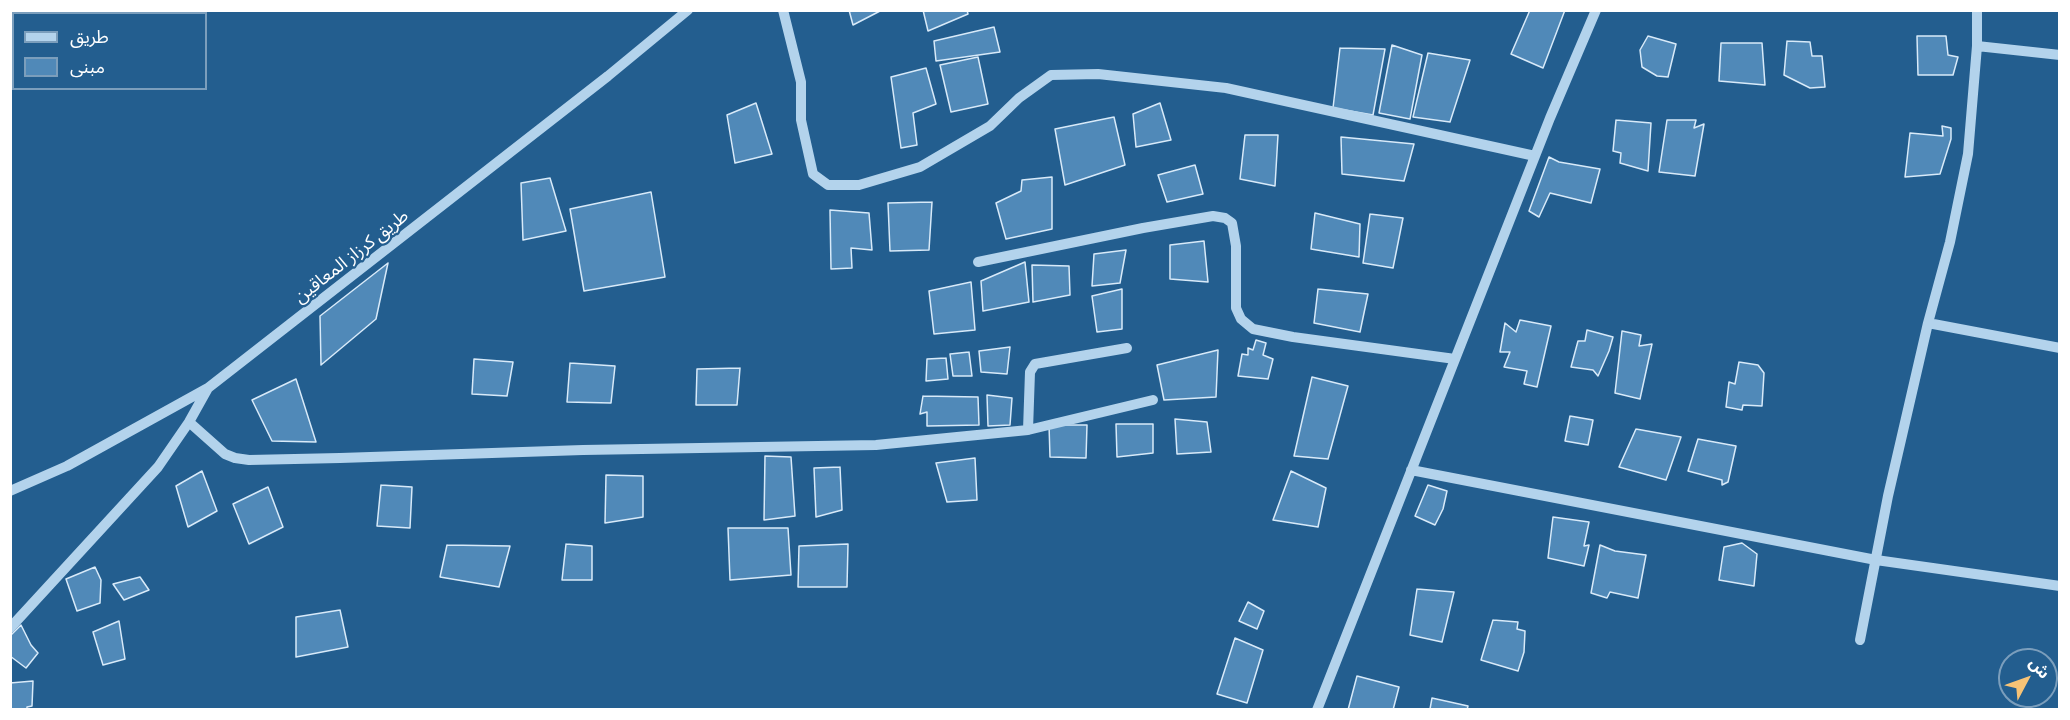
<!DOCTYPE html>
<html>
<head>
<meta charset="utf-8">
<style>
	body { margin:0 }
	#map { position:relative; width:2070px; height:720px; overflow:hidden; background:#235e8f; font-family:Barlow,"Noto Sans Arabic",sans-serif }
	canvas { display:block }
	.frame { position:absolute; inset:0; border:12px solid #fff; pointer-events:none }
	.legend { position:absolute; left:12px; top:12px; width:195px; height:78px; box-sizing:border-box; background:#235e8f; border:2px solid #7b9ebc; margin:0; padding:8px 10px; list-style:none; font-size:18px; color:#fff }
	.legend li { display:flex; align-items:center; gap:12px; height:30px }
	.legend b { width:30px; border:2px solid #7b9ebc }
	.north { position:absolute; left:1998px; top:648px; width:60px; height:60px; box-sizing:border-box; background:#235e8f; border:2px solid #7b9ebc; border-radius:50%; rotate:49deg; font-size:16px; font-weight:700; line-height:24px; text-align:center; color:#fff }
	.north::after { content:''; display:block; margin:auto; width:21px; height:27px; background:#f7c376; clip-path:polygon(50% 0,100% 100%,50% 72%,0 100%) }
</style>
</head>
<body>
<div id="map">
<canvas width="2070" height="720"></canvas>
<div class="frame"></div>
<ul class="legend">
<li><b style="height:8px;background:#b3d3ec"></b>طريق</li>
<li><b style="height:16px;background:#5089b8"></b>مبنى</li>
</ul>
<div class="north">ش</div>
</div>
<script>
const c = document.querySelector('canvas').getContext('2d');
c.lineJoin = 'round';
function fill(path, color) { c.fillStyle = color; c.fill(path, 'evenodd'); }
const poly = rows => new Path2D(rows.map(r => 'M' + r).join(''));
function stroke(path, color, width, dash) { c.strokeStyle = color; c.lineWidth = width; c.lineCap = dash ? 'butt' : 'round'; c.setLineDash(dash || []); c.stroke(path); }
function write(font, color, halo, rows, align = 'center') {
  c.font = font + ' Barlow,"Noto Sans Arabic",sans-serif'; c.lineWidth = 4.5; c.setLineDash([]); c.textBaseline = 'middle'; c.strokeStyle = halo; c.fillStyle = color; for (const [text, x, y, turn = 0] of rows) {
    c.save(); c.translate(x, y); c.rotate((+turn || 0) * Math.PI / 180); c.textAlign = isNaN(turn) ? turn : align; if (halo) c.strokeText(text, 0, 0); c.fillText(text, 0, 0); c.restore();
  }
}
const building = poly([
	[849,10,882,10,853,25,849,10],
	[923,10,967,10,968,14,928,31,923,10],
	[1530,10,1565,10,1543,68,1511,54,1530,10],
	[994,27,1000,52,936,61,934,41,994,27],
	[1648,36,1676,44,1668,77,1657,76,1642,67,1640,50,1648,36],
	[1917,36,1946,36,1948,55,1958,57,1953,75,1918,75,1917,36],
	[1787,41,1810,42,1812,56,1822,56,1825,87,1810,88,1784,75,1787,41],
	[1721,43,1762,43,1765,85,1719,81,1721,43],
	[1392,45,1422,55,1410,119,1379,113,1392,45],
	[1340,48,1385,49,1373,115,1333,108,1340,48],
	[1428,53,1470,60,1450,122,1413,117,1428,53],
	[978,57,988,104,951,112,940,65,978,57],
	[926,68,936,104,913,113,917,145,901,148,891,77,926,68],
	[756,103,772,154,735,163,727,115,756,103],
	[1160,103,1171,140,1136,147,1133,114,1160,103],
	[1114,117,1125,165,1065,185,1055,129,1114,117],
	[1616,120,1651,123,1648,171,1620,163,1621,153,1613,151,1616,120],
	[1667,120,1696,120,1694,128,1704,124,1695,176,1659,172,1667,120],
	[1942,126,1951,128,1951,139,1940,174,1905,177,1910,133,1943,136,1942,126],
	[1245,135,1278,135,1275,186,1240,179,1245,135],
	[1341,137,1414,144,1404,181,1342,174,1341,137],
	[1549,157,1559,162,1600,169,1591,203,1550,193,1539,217,1529,211,1549,157],
	[1195,165,1203,194,1167,202,1158,175,1195,165],
	[1052,177,1052,229,1006,239,996,203,1021,191,1022,180,1052,177],
	[550,178,566,231,523,240,521,183,550,178],
	[651,192,665,277,584,291,570,209,651,192],
	[932,202,929,250,890,251,888,203,932,202],
	[830,210,869,213,872,250,851,248,852,268,831,269,830,210],
	[1315,213,1360,224,1359,257,1311,249,1315,213],
	[1370,214,1403,218,1393,268,1363,263,1370,214],
	[1204,241,1208,282,1170,279,1170,245,1204,241],
	[1126,250,1120,283,1092,286,1094,254,1126,250],
	[1025,262,1029,302,983,311,981,281,1025,262],
	[388,263,376,319,321,365,320,316,388,263],
	[1032,265,1069,266,1070,295,1033,302,1032,265],
	[971,282,975,330,934,334,929,291,971,282],
	[1122,289,1122,329,1097,332,1092,296,1122,289],
	[1318,289,1368,294,1360,332,1314,323,1318,289],
	[1520,320,1551,326,1537,387,1524,384,1527,371,1504,367,1510,352,1500,352,1505,323,1516,332,1520,320],
	[1587,330,1613,337,1609,351,1598,376,1593,370,1571,367,1578,341,1585,341,1587,330],
	[1622,331,1641,335,1639,346,1652,344,1640,399,1615,393,1622,331],
	[1256,340,1266,343,1263,355,1273,359,1268,379,1238,376,1242,354,1248,355,1248,348,1253,350,1256,340],
	[1010,347,1007,374,981,372,979,351,1010,347],
	[1218,350,1216,397,1164,400,1157,365,1218,350],
	[969,352,972,376,953,376,950,354,969,352],
	[946,358,948,379,926,381,927,359,946,358],
	[474,359,513,362,507,396,472,394,474,359],
	[1739,362,1758,365,1764,373,1762,406,1743,405,1742,410,1726,407,1729,382,1735,384,1739,362],
	[570,363,615,366,611,403,567,402,570,363],
	[740,368,737,405,696,405,697,369,740,368],
	[1312,377,1348,386,1328,459,1294,456,1312,377],
	[296,379,316,442,272,441,252,400,296,379],
	[987,395,1012,398,1010,425,988,426,987,395],
	[923,396,978,397,979,425,927,426,927,412,920,414,923,396],
	[1570,416,1593,420,1588,445,1565,441,1570,416],
	[1175,419,1207,422,1211,452,1177,454,1175,419],
	[1116,424,1153,424,1153,453,1117,457,1116,424],
	[1049,425,1087,425,1086,458,1050,457,1049,425],
	[1636,429,1681,437,1666,480,1619,467,1636,429],
	[1698,439,1736,446,1728,482,1722,485,1722,480,1688,471,1698,439],
	[765,456,791,457,795,516,764,520,765,456],
	[975,458,977,500,947,502,936,463,975,458],
	[840,467,842,510,816,517,814,468,840,467],
	[202,471,217,511,188,527,176,486,202,471],
	[1291,471,1326,488,1318,527,1273,520,1291,471],
	[606,475,643,476,643,517,605,523,606,475],
	[381,485,412,487,410,528,377,526,381,485],
	[1428,485,1447,491,1443,509,1435,525,1415,516,1428,485],
	[268,487,283,527,249,544,233,504,268,487],
	[1553,517,1589,522,1584,546,1589,545,1584,566,1548,558,1553,517],
	[728,528,788,528,791,575,730,580,728,528],
	[1742,543,1757,554,1754,586,1719,580,1724,547,1742,543],
	[566,544,592,546,592,580,562,580,566,544],
	[848,544,847,587,798,587,799,546,848,544],
	[447,545,510,546,499,587,440,577,447,545],
	[1600,545,1615,551,1646,555,1638,598,1610,592,1607,598,1591,593,1600,545],
	[95,567,101,580,100,603,77,611,66,579,95,567],
	[140,577,149,590,124,600,113,584,140,577],
	[1417,589,1454,592,1442,642,1410,635,1417,589],
	[1248,602,1264,611,1257,629,1239,621,1248,602],
	[340,610,348,647,296,657,296,617,340,610],
	[1493,620,1518,622,1517,629,1525,631,1524,652,1518,671,1481,660,1493,620],
	[119,621,125,659,103,665,93,632,119,621],
	[21,625,31,645,38,653,26,668,10,656,10,636,21,625],
	[1235,638,1263,650,1247,703,1217,694,1235,638],
	[1357,676,1399,687,1393,710,1348,710,1357,676],
	[33,681,32,706,27,707,27,710,10,710,10,683,33,681],
	[1432,698,1468,706,1467,710,1432,710,1430,709,1432,698]
]);
fill(building, '#5089b8');
stroke(building, '#d8eaf9', 1.5);
stroke(poly([
	[783,10,801,82,801,120,813,174,828,185,859,185,920,167,990,126,1019,98,1051,75,1098,74,1226,88,1535,156],
	[1977,46,2060,55],
	[978,262,1143,228,1213,216,1225,218,1232,223,1236,246,1236,308,1241,319,1253,329,1293,337,1455,359],
	[1928,323,2060,348],
	[189,422,225,454,235,458,249,460,340,458,583,450,876,445,1028,430,1153,400],
	[1028,430,1030,372,1035,364,1127,348],
	[1411,470,1876,560,2060,586],
	[10,491,67,466,208,388,608,76,688,10],
	[10,628,158,467,189,422,208,388],
	[1860,640,1888,496,1928,323,1950,242,1968,154,1977,46,1977,10],
	[1317,710,1550,118,1596,10]
]), '#b3d3ec', 10);
write('18px', '#fff', '#235e8f', [
	["طريق كرزاز المعاقين",351,256,-38]
]);
</script>
</body>
</html>
